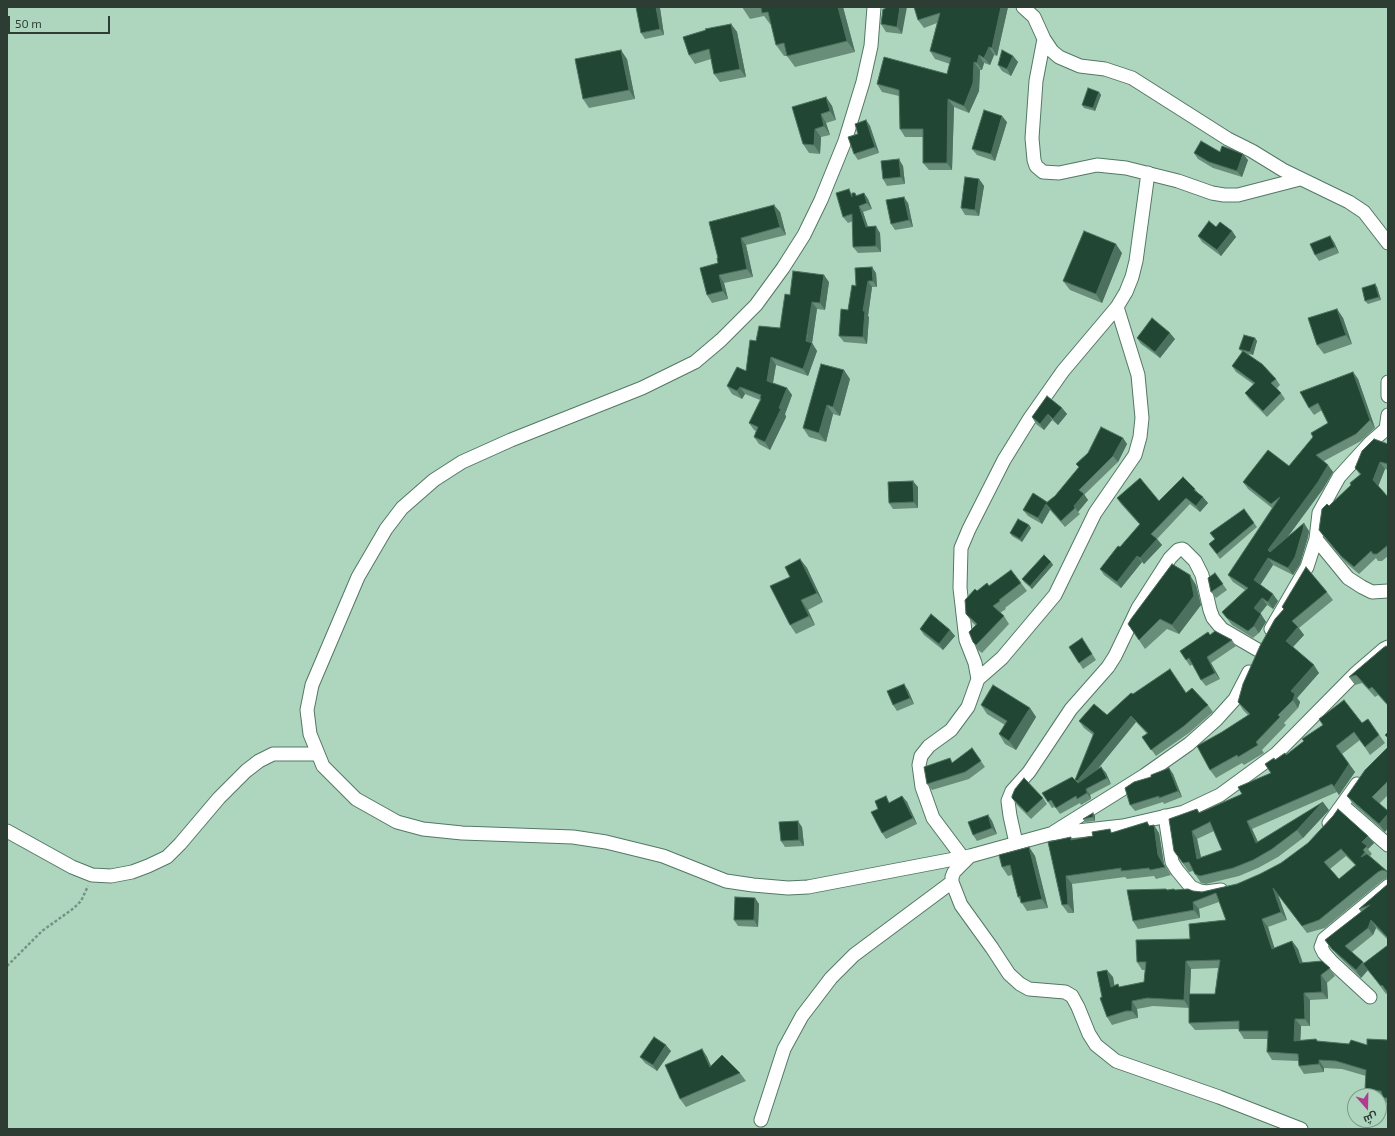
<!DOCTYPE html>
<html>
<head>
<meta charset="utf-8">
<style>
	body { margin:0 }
	#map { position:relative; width:1395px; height:1136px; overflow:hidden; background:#aed6bf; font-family:"Exo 2",Cairo,sans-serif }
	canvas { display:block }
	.frame { position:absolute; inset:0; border:8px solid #2d3d34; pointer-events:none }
	.north { position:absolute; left:1347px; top:1088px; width:40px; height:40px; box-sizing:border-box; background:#aed6bf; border:1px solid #7a9987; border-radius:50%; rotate:160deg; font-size:11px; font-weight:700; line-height:16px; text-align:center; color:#2d3d34 }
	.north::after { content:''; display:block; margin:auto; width:14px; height:18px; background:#b13b91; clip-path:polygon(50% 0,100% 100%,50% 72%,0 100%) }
	.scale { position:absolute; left:8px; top:16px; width:102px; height:18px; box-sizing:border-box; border:2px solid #2d3d34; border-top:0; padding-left:5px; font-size:12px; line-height:14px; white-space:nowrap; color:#2d3d34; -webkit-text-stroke:3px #aed6bf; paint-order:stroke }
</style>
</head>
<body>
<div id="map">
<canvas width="1395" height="1136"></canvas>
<div class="frame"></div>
<div class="north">ش</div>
<div class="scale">50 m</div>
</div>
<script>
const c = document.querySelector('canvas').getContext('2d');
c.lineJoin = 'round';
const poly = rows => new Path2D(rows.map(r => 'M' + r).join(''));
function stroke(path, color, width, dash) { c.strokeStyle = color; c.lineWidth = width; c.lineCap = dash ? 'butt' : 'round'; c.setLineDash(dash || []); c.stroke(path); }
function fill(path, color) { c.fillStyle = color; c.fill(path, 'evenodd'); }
const minor = poly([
	[874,7,871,46,863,82,845,141,821,200,804,235,783,268,756,305,721,340,695,362,642,388,511,440,462,462,434,480,402,508,386,529,358,577,312,685,307,710,310,734,323,766,356,799,397,822,423,829,462,833,573,837,606,842,663,856,726,881,753,885,788,888,808,887,970,856,1050,834,1123,826,1184,812,1220,795,1276,754,1355,674,1384,649,1388,647],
	[1023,7,1034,17,1044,39,1052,51,1059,57,1080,66,1105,69,1132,78,1228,139,1252,151,1283,170,1349,202,1364,212,1388,243],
	[1044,39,1036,81,1032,138,1034,160,1036,166,1043,172,1059,173,1097,165,1126,168,1178,181,1212,193,1224,195,1238,195,1300,179],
	[1388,382,1388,396],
	[1386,429,1388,415],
	[1316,539,1348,578,1362,587,1372,592,1388,591],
	[1271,629,1307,567,1316,539,1319,513,1339,477,1370,443,1386,429,1388,430],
	[978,679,1002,658,1055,595,1095,513,1135,455,1140,437,1142,418,1138,375,1117,307],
	[1342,805,1388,845],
	[1165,816,1172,862,1177,870,1191,887,1200,891,1206,892,1221,890],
	[1329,823,1357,784],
	[7,831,72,867,92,875,111,876,132,872,148,866,167,857,180,844,219,798,246,771,259,761,273,754,318,754],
	[1054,832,1145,775,1189,744,1216,720,1235,699,1249,672],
	[1016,843,1010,816,1008,801,1012,791,1029,772,1071,709,1108,667,1115,656,1138,608,1170,558,1178,550,1182,549,1184,550,1195,561,1202,575,1210,610,1213,618,1222,629,1258,650],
	[970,856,954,872,952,877,952,882,961,905,992,948,1009,974,1020,984,1029,989,1065,992,1072,996,1078,1007,1089,1034,1096,1045,1116,1061,1219,1097,1301,1129],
	[963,858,933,818,922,787,919,765,921,756,929,746,951,730,968,707,978,679,975,663,966,640,960,588,961,548,969,529,1004,460,1030,418,1063,371,1117,307,1126,292,1132,277,1136,261,1148,173],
	[1370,997,1332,962,1324,953,1321,947,1324,939,1388,886],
	[761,1120,784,1049,802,1016,831,978,854,955,952,882]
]);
stroke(minor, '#537864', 15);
stroke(poly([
	[7,966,42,931,74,908,81,901,88,886]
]), '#769483', 2.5, [3, 2]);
stroke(minor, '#fff', 13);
fill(poly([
	[636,7,659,7,660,8,664,35,645,39,641,33],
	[742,7,843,7,855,52,795,67,787,56,784,56,776,45,771,24,770,24,764,16,750,19],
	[914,7,1008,7,997,56,994,55,990,65,984,63,982,70,980,70,979,91,969,113,954,107,952,170,929,170,923,163,923,137,905,137,900,129,899,96,882,92,877,84,947,74,950,64,935,59,930,51,937,23,924,28,918,20],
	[885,9,902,34,886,32,881,24],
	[731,24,737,32,746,77,720,82,714,74,711,59,695,64,689,55],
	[1013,56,1018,62,1011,76,1002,71,998,65],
	[627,59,635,99,589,108,583,99],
	[1099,92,1101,95,1095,111,1084,108,1082,105],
	[826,97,832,106,836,120,826,123,830,135,821,137,820,154,809,153,803,144],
	[866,120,870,126,879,153,858,160,854,154,858,134],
	[1007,122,995,161,977,155,972,149],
	[1220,152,1248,160,1242,177,1213,168,1198,159,1194,153],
	[903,166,905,184,887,186,883,179],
	[979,179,984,186,979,216,965,215,961,208],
	[852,193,857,195,864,193,868,199,872,209,863,212,868,227,880,233,881,252,858,253,853,247,853,221,848,223,843,217],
	[908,203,913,227,895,230,891,224],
	[780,212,786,235,746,245,753,277,724,283,728,299,712,303,707,295,718,263,718,258,709,222],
	[1216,227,1232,231,1236,237,1221,256,1202,242,1198,236],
	[1334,242,1339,253,1319,261,1315,255],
	[1122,253,1102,303,1070,290,1063,281],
	[876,273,877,287,872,287,868,316,869,317,867,344,844,342,839,336,856,286],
	[829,282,825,310,817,309,812,343,817,351,808,376,776,365,773,383,787,388,792,395,785,414,786,417,770,450,759,444,754,437,756,431,754,430,749,423,760,400,745,394,742,399,732,394,727,386,746,371,756,341,780,328,790,295],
	[1375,284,1377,287,1381,300,1368,304,1365,301],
	[1337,309,1343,318,1352,344,1324,354,1317,345],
	[1137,338,1175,339,1160,358,1141,344],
	[1255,338,1257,341,1253,355,1247,354,1276,379,1280,385,1277,388,1281,393,1285,399,1267,417,1249,399,1245,393,1253,384,1236,372,1232,366,1242,352,1239,349],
	[1353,372,1358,379,1375,428,1361,441,1324,461,1333,472,1323,489,1287,537,1309,531,1308,537,1300,564,1293,575,1273,565,1260,585,1278,601,1273,609,1267,605,1260,614,1266,622,1259,633,1253,638,1232,625,1222,612,1245,590,1233,582,1228,575,1272,508,1248,489,1243,482,1289,466,1328,423,1322,410,1314,415,1309,408],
	[850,379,840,416,833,414,826,442,809,437,803,428],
	[1062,408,1067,414,1058,425,1052,420,1044,430,1036,424,1032,417],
	[1123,438,1127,444,1118,462,1084,495,1088,500,1078,512,1080,514,1065,527,1050,510,1042,524,1028,516,1023,510,1047,502,1048,502,1055,496,1079,467,1076,464],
	[1388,444,1388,470,1385,469,1378,486,1388,497,1388,556,1382,561,1378,561,1376,558,1359,574,1346,563,1324,537,1319,530,1329,506,1351,485,1360,475,1355,468],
	[918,487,918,508,893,509,889,503],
	[1195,489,1198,493,1208,503,1200,512,1190,504,1157,539,1162,545,1144,564,1142,562,1121,588,1104,575,1100,569,1140,525,1121,504,1117,498,1159,501],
	[1244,509,1257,527,1220,559,1209,544,1215,539,1210,533],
	[1029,525,1031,528,1022,542,1012,536,1010,533],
	[800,559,807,568,823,602,808,610,815,625,796,634,790,625,790,577],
	[1051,562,1053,565,1032,589,1024,582,1022,579],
	[1215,573,1227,590,1216,598,1211,592],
	[1021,583,1027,591,1005,608,1006,609,1000,613,1004,616,1009,624,982,653,978,650,973,642,976,626,972,622,966,614,977,591,989,586],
	[1196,585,1201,605,1179,634,1167,629,1145,649,1128,624],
	[1327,592,1333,600,1299,628,1304,635,1293,647,1319,673,1297,698,1300,702,1298,708,1284,723,1286,725,1262,750,1264,753,1244,765,1242,763,1216,778,1210,770,1222,732,1248,715,1243,710,1238,702,1260,646],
	[920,629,950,630,955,636,943,650,924,635],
	[1210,635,1232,640,1236,646,1211,663,1220,679,1206,686,1201,680,1193,664,1190,666,1180,651],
	[1082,638,1096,660,1083,669,1069,647],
	[1388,648,1388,706,1378,695,1375,697,1362,683,1355,685,1349,677],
	[908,690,914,704,897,711,893,705],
	[1187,693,1208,705,1213,712,1189,733,1156,756,1142,737,1147,734,1136,722,1097,770,1101,767,1106,773,1111,784,1090,795,1091,799,1081,805,1080,803,1060,814,1055,807,1052,808,1048,802,1076,781,1093,735,1084,728,1079,721,1107,715,1133,694],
	[981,705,1030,708,1036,717,1016,750,1005,744,999,734,1005,725,987,714],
	[1368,719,1385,743,1370,755,1360,740,1342,754,1355,772,1339,795,1337,792,1252,829,1258,842,1329,810,1303,838,1278,857,1258,868,1239,876,1206,884,1201,883,1193,871,1189,872,1174,851,1200,813,1242,794,1271,773,1275,760,1362,723],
	[1214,831,1222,850,1201,857,1197,839],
	[1388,747,1388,795,1380,803,1385,832,1353,804,1347,796],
	[972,748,985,767,969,779,932,790,927,784,953,762],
	[1169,768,1173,774,1182,797,1164,804,1163,802,1135,811,1130,805,1151,777],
	[902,796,907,802,917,824,886,839,882,833,878,809],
	[1012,798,1043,798,1047,804,1031,819,1016,804],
	[1093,813,1095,816,1095,821,1085,822,1083,819],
	[988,815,992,821,997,834,977,841,973,835],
	[1147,822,1150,826,1159,833,1164,864,1171,875,1156,879,1154,876,1127,879,1125,877,1072,884,1074,913,1068,913,1062,905,1073,840,1093,836,1110,829,1112,833],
	[802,827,804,846,785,847,781,841],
	[1368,836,1374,843,1368,849,1372,854,1370,856,1388,872,1388,878,1383,880,1325,928,1307,933,1278,895,1287,920,1268,927,1274,948,1292,941,1298,949,1303,963,1330,968,1335,976,1327,983,1328,999,1310,1000,1310,1026,1301,1026,1300,1041,1367,1045,1388,1040,1388,1105,1383,1098,1379,1098,1379,1096,1369,1096,1365,1090,1366,1076,1342,1069,1324,1068,1324,1072,1304,1074,1299,1066,1299,1061,1272,1060,1267,1052,1268,1039,1244,1039,1239,1031,1239,1029,1195,1030,1189,1023,1189,1008,1153,1006,1137,1009,1138,1018,1132,1019,1112,1025,1107,1017,1102,997,1113,977,1114,986,1120,987,1144,982,1145,970,1142,970,1137,962,1190,939,1226,920,1219,902,1199,909,1200,918,1138,929,1133,921,1167,890,1202,892,1237,884],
	[1346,856,1355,865,1339,879,1330,869],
	[1218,968,1215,994,1190,994,1191,969],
	[1029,847,1035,856,1048,908,1027,911,1018,897,1012,875,1008,876,1002,867],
	[1388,884,1388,940,1376,928,1373,935,1352,952,1364,963,1388,945,1388,993,1386,994,1368,970,1361,978,1338,956,1325,940,1361,912,1359,909],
	[755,898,759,904,758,927,738,926,734,920],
	[702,1049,707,1057,711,1066,740,1073,746,1081,686,1107,680,1099],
	[671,1051,657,1071,645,1063,640,1057]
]), '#688e7a');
fill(poly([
	[656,7,659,7,660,8,664,35,660,29],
	[838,7,843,7,855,52,847,41],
	[900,7,907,7,902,34,897,27],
	[1001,7,1008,7,997,56,992,48],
	[731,24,737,32,746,77,740,69],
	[989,47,994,55,990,65,984,58],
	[621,50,627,59,635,99,629,90],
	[979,55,984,63,982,70,977,63],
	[1013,56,1018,62,1011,76,1007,69],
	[974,62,980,70,979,91,969,113,964,106],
	[1099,92,1101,95,1095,111,1093,108],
	[826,97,832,106,836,120,830,111],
	[948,99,954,107,952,170,947,163],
	[821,114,826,123,830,135,824,126],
	[1002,116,1007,122,995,161,991,154],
	[866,120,870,126,879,153,875,147],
	[815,129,821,137,820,154,814,145],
	[1243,154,1248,160,1242,177,1237,171],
	[899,159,903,166,905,184,901,177],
	[979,179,984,186,979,216,975,210],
	[864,193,868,199,872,209,867,203],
	[904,197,908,203,913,227,909,220],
	[774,205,780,212,786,235,780,227],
	[859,206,863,212,870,233,866,227],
	[876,226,880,233,881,252,876,246],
	[1232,231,1236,237,1221,256,1217,250],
	[1330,236,1334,242,1339,253,1335,247],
	[741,238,746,245,753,277,747,269],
	[1116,244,1122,253,1102,303,1096,294],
	[872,267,876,273,877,287,873,281],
	[719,275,724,283,728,299,723,291],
	[824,275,829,282,825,310,820,303],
	[868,281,872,287,868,316,869,317,867,344,863,337,863,311],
	[1375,284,1377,287,1381,300,1379,297],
	[812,302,817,309,812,343,817,351,808,376,803,369],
	[1337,309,1343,318,1352,344,1346,335],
	[1170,333,1175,339,1160,358,1155,352],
	[1255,338,1257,341,1253,355,1250,352],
	[771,357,776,365,772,388,767,381],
	[844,370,850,379,840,416,833,407],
	[1353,372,1358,379,1375,428,1370,420],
	[740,387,745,394,742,399,737,391],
	[787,388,792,395,785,414,786,417,770,450,765,442],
	[827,405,833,414,826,442,819,433],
	[1062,408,1067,414,1058,425,1053,419],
	[1048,414,1052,420,1044,430,1040,424],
	[1123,438,1127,444,1118,462,1113,456],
	[1380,462,1385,469,1378,487,1373,480],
	[1328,465,1333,472,1323,489,1273,557,1268,550],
	[913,481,918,487,918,508,914,502],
	[1084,494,1088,500,1078,512,1074,506],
	[1203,497,1208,503,1200,512,1196,506],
	[1046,504,1050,510,1042,524,1038,518],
	[1304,523,1309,531,1308,537,1300,564,1293,575,1288,568],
	[1029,525,1031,528,1022,542,1020,539],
	[1157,539,1162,545,1144,564,1140,558],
	[1137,556,1142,562,1121,588,1117,582],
	[1268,558,1273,565,1259,587,1254,580],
	[800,559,807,568,823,602,817,593],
	[1051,562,1053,565,1032,589,1030,586],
	[1190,575,1196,585,1201,605,1179,634,1172,625],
	[1273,594,1278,601,1273,609,1268,602],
	[1262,598,1267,605,1259,615,1254,608],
	[801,600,808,610,815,625,809,616],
	[1261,614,1266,622,1259,633,1254,626],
	[1298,627,1304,635,1291,649,1286,641],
	[950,630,955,636,943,650,939,644],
	[1207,657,1211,663,1220,679,1215,673],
	[1314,665,1319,673,1297,698,1300,702,1298,708,1293,700,1291,691],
	[904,684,908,690,914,704,910,698],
	[1030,708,1036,717,1016,750,1009,741],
	[1131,716,1136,722,1082,788,1077,781],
	[1349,764,1355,772,1339,795,1334,787],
	[1101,767,1106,773,1111,784,1107,778],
	[1169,768,1173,774,1182,797,1178,791],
	[1086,789,1090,795,1091,799,1087,793],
	[902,796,907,802,917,824,913,818],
	[1323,802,1329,810,1303,838,1297,830],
	[1093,813,1095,816,1095,821,1093,817],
	[1388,814,1388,828,1385,832,1379,824],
	[988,815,992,821,997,834,992,828],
	[798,821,802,827,804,846,799,840],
	[1247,821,1252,829,1262,851,1256,843],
	[1154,825,1159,833,1164,864,1171,875,1158,855],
	[1192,831,1197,839,1203,867,1197,859],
	[1368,836,1374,843,1368,849,1362,842],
	[1029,847,1035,856,1048,908,1042,899],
	[1365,852,1370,860,1361,857],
	[1066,876,1072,884,1074,913,1068,904],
	[1273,888,1278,895,1287,920,1281,912],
	[755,898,759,904,758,927,754,920],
	[1193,902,1199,909,1200,918,1194,910],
	[1262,919,1268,927,1277,956,1272,949],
	[1371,920,1376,928,1373,935,1368,928],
	[1292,941,1298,949,1305,971,1300,963],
	[1186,961,1191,969,1189,1008,1184,1000],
	[1363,962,1369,969,1363,964,1368,970,1361,978,1356,970],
	[1107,970,1113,977,1116,994,1111,987],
	[1321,975,1327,983,1328,999,1322,992],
	[1304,993,1310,1000,1310,1026,1305,1019],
	[1132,1001,1137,1009,1138,1018,1132,1011],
	[1295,1019,1301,1026,1300,1049,1294,1041],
	[666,1045,671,1051,657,1071,653,1065],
	[702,1049,707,1057,715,1075,710,1067],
	[1319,1060,1324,1068,1324,1072,1319,1064]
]), '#4c715e');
const building = poly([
	[636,7,656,7,660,29,641,33,636,7],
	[761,7,838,7,847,41,787,56,784,43,776,45,768,12,762,13,761,7],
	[885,7,900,7,897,27,881,24,883,9,885,9,885,7],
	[914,7,1001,7,992,48,989,47,984,58,979,55,977,63,974,62,973,83,964,106,948,99,947,163,923,163,923,129,900,129,899,90,877,84,884,57,947,74,951,58,930,51,940,13,918,20,914,7],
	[731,24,740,69,714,74,709,49,689,55,683,37,706,30,705,29,731,24],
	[621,50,629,90,583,99,575,59,621,50],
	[1002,50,1013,56,1007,69,998,65,1002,50],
	[1088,88,1099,92,1093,108,1082,105,1088,88],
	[826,97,830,111,821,114,824,126,815,129,814,145,803,144,792,107,826,97],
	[984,110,1002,116,991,154,972,149,984,110],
	[866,120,875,147,854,154,848,137,858,134,855,124,866,120],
	[1201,141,1220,152,1222,146,1243,154,1237,171,1209,162,1194,153,1201,141],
	[899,159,901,177,883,179,881,161,899,159],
	[965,177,979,179,975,210,961,208,965,177],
	[849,189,852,197,852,193,855,193,856,196,864,193,867,203,859,206,866,227,876,226,876,246,853,247,852,214,843,217,836,193,849,189],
	[904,197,909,220,891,224,886,200,904,197],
	[774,205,780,227,741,238,747,269,719,275,723,291,707,295,700,268,718,263,717,258,718,258,709,222,774,205],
	[1209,221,1216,227,1220,222,1232,231,1217,250,1198,236,1209,221],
	[1084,231,1116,244,1096,294,1063,281,1084,231],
	[1330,236,1335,247,1315,255,1310,244,1330,236],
	[872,267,873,281,868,281,863,311,865,311,863,337,839,336,841,309,848,310,852,285,856,286,855,268,872,267],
	[793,271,824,275,820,303,812,302,806,341,812,343,803,369,771,357,767,381,787,388,779,408,781,409,765,442,754,437,758,427,749,423,761,399,760,398,761,395,740,387,737,391,727,386,737,367,746,371,750,340,756,341,759,326,780,328,785,294,790,295,793,271],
	[1375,284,1379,297,1365,301,1362,288,1375,284],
	[1337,309,1346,335,1317,345,1308,318,1337,309],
	[1152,318,1170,333,1155,352,1137,338,1152,318],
	[1244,335,1255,338,1250,352,1239,349,1244,335],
	[1243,351,1262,364,1276,379,1271,383,1281,393,1263,411,1245,393,1255,383,1232,366,1243,351],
	[821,364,844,370,833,407,827,405,819,433,803,428,821,364],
	[1353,372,1370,420,1356,434,1316,455,1328,465,1318,482,1268,550,1270,552,1304,523,1303,530,1295,557,1288,568,1268,558,1254,580,1273,594,1268,602,1262,598,1254,608,1261,614,1254,626,1248,631,1227,618,1222,612,1248,588,1228,575,1280,497,1271,504,1243,482,1268,450,1289,466,1313,437,1311,433,1328,423,1318,403,1309,408,1300,392,1353,372],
	[1047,396,1062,408,1053,419,1048,414,1040,424,1032,417,1047,396],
	[1101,427,1123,438,1113,456,1079,490,1084,494,1074,506,1075,508,1061,521,1046,504,1038,518,1023,510,1033,493,1047,502,1046,503,1055,496,1079,467,1076,464,1088,453,1101,427],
	[1374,439,1388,444,1388,464,1380,462,1373,480,1388,497,1388,545,1377,554,1373,554,1371,551,1354,567,1341,556,1319,530,1322,509,1327,504,1329,506,1351,485,1350,483,1361,474,1355,468,1362,451,1374,439],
	[1183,477,1195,489,1194,490,1203,497,1196,506,1186,498,1151,534,1157,539,1140,558,1137,556,1117,582,1100,569,1118,546,1120,547,1140,524,1117,498,1140,478,1159,501,1183,477],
	[913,481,914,502,889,503,888,482,913,481],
	[1244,509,1254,523,1217,554,1209,544,1215,539,1210,533,1244,509],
	[1018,519,1029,525,1020,539,1010,533,1018,519],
	[1044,555,1051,562,1030,586,1022,579,1044,555],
	[800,559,817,593,801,600,809,616,790,625,770,586,790,577,785,567,800,559],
	[1172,564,1190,575,1194,596,1172,625,1160,619,1139,640,1128,624,1131,619,1172,564],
	[1306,567,1327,592,1292,621,1298,627,1286,641,1314,665,1291,691,1295,694,1293,700,1278,715,1280,717,1256,742,1258,745,1238,757,1237,755,1210,770,1197,746,1222,732,1250,714,1238,702,1243,684,1260,646,1275,619,1284,609,1282,607,1306,567],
	[1011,570,1021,583,999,600,1000,601,993,606,1004,616,976,645,973,642,969,632,977,624,966,614,965,600,975,589,977,591,987,583,989,586,1011,570],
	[1215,573,1223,584,1211,592,1208,578,1215,573],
	[931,614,950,630,939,644,920,629,931,614],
	[1215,631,1232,640,1207,657,1215,673,1201,680,1189,658,1186,660,1180,651,1208,632,1210,635,1215,631],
	[1082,638,1092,654,1079,663,1069,647,1082,638],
	[1386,646,1388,648,1388,705,1372,687,1369,689,1356,675,1349,677,1383,648,1386,646],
	[1170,669,1186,693,1192,688,1208,705,1184,726,1151,750,1142,737,1148,733,1131,716,1077,781,1075,780,1094,733,1079,721,1094,704,1107,715,1131,693,1133,694,1170,669],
	[904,684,910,698,893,705,887,691,904,684],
	[993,685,1030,708,1009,741,999,734,1007,721,981,705,993,685],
	[1344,700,1362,723,1368,719,1379,735,1365,747,1354,732,1336,746,1349,764,1334,787,1332,784,1247,821,1256,843,1323,802,1297,830,1272,849,1253,860,1233,868,1200,876,1195,874,1189,862,1183,863,1174,851,1169,819,1197,809,1199,813,1242,794,1238,787,1271,773,1265,764,1274,758,1275,760,1285,753,1286,755,1304,741,1302,739,1323,725,1319,719,1344,700],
	[1210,822,1222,850,1197,859,1192,831,1210,822],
	[1388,732,1388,738,1385,735,1388,732],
	[1388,747,1388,781,1372,797,1388,811,1388,814,1379,824,1347,796,1365,770,1388,747],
	[972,748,981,761,965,772,927,784,924,767,950,758,952,763,972,748],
	[1101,767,1107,778,1086,789,1087,793,1077,799,1076,796,1056,808,1051,800,1048,802,1042,793,1072,777,1078,783,1101,767],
	[1169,768,1178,791,1159,798,1159,796,1130,805,1125,788,1134,782,1151,777,1151,775,1169,768],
	[1024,778,1043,798,1027,813,1012,798,1012,796,1015,789,1024,778],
	[886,796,889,803,902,796,913,818,882,833,871,812,878,809,875,801,886,796],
	[1338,809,1368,836,1362,842,1367,846,1363,850,1365,852,1361,857,1367,854,1388,872,1388,873,1386,871,1382,870,1378,872,1319,920,1302,926,1273,888,1281,912,1262,919,1272,949,1292,941,1300,963,1322,961,1330,968,1321,975,1322,992,1304,993,1305,1019,1295,1019,1294,1041,1316,1039,1317,1041,1349,1044,1351,1040,1367,1045,1367,1039,1388,1040,1388,1098,1383,1098,1381,1091,1365,1090,1366,1070,1336,1061,1319,1060,1319,1064,1299,1066,1298,1054,1267,1052,1268,1031,1239,1031,1239,1021,1189,1023,1189,994,1215,994,1220,960,1186,961,1184,1000,1147,998,1132,1001,1132,1011,1126,1011,1107,1017,1100,998,1102,997,1097,972,1107,970,1111,987,1118,984,1119,987,1144,982,1146,962,1137,962,1136,940,1190,939,1189,924,1226,920,1216,893,1193,902,1194,910,1133,921,1127,890,1166,889,1167,890,1174,889,1175,890,1188,889,1193,891,1202,892,1237,884,1260,874,1281,863,1308,843,1333,816,1338,809],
	[1341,849,1356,865,1339,879,1324,862,1341,849],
	[1093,813,1093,817,1083,819,1093,813],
	[988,815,992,828,973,835,968,822,988,815],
	[798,821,799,840,781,841,779,822,798,821],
	[1147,822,1149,826,1154,825,1158,855,1165,867,1150,870,1149,868,1121,871,1121,868,1066,876,1068,904,1062,905,1048,842,1071,837,1071,840,1093,836,1092,832,1110,829,1111,833,1147,822],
	[1029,847,1042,899,1021,903,1020,896,1018,897,1010,865,1002,867,999,855,1029,847],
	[1388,884,1388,938,1371,920,1368,928,1345,946,1363,962,1356,970,1332,949,1325,940,1370,905,1359,909,1388,884],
	[735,897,755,898,754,920,734,920,735,897],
	[1388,945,1388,993,1382,985,1381,986,1363,964,1388,945],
	[654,1037,666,1045,653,1065,640,1057,654,1037],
	[702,1049,710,1067,722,1055,740,1073,680,1099,665,1065,702,1049]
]);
fill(building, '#224634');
stroke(building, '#4c715e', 1);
</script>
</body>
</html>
